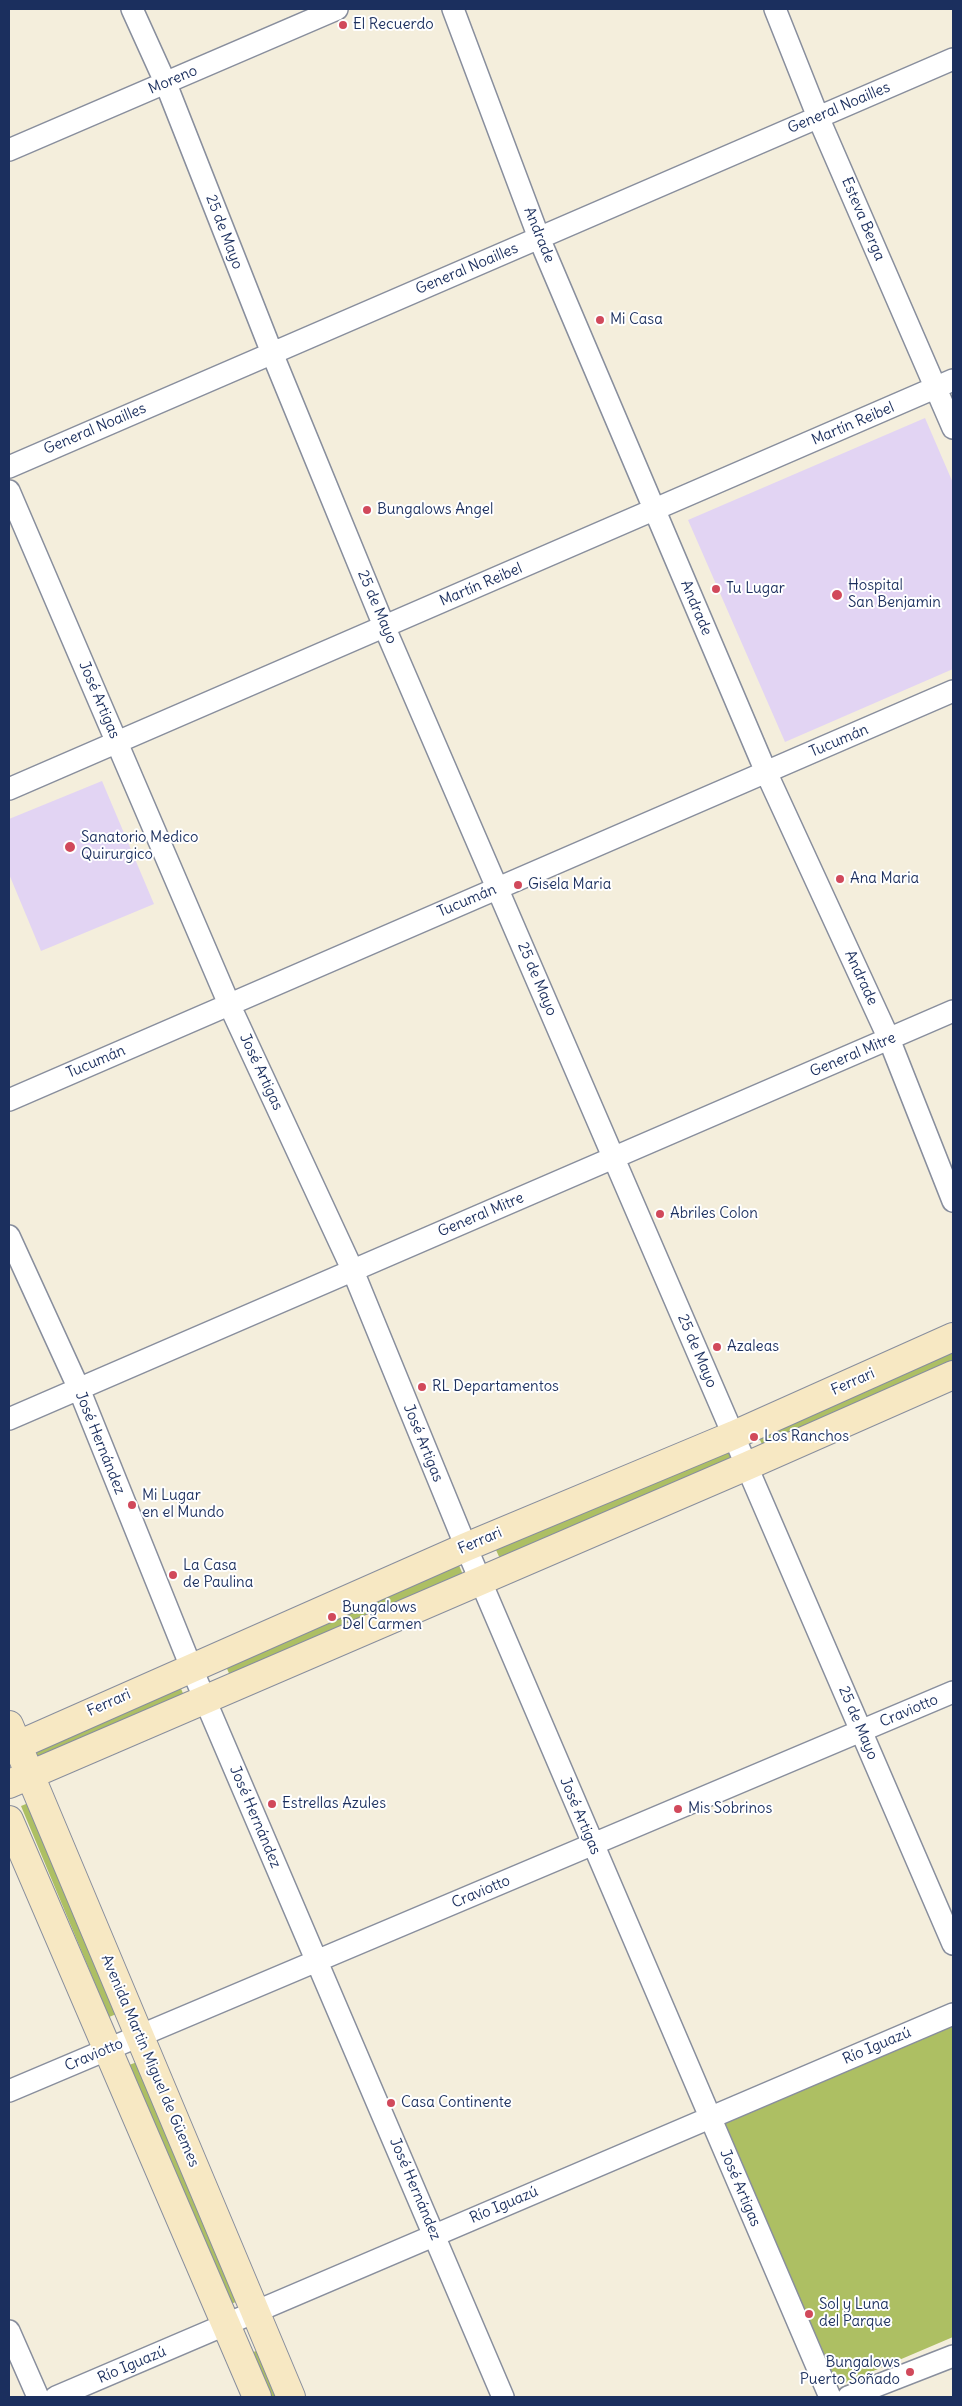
<!DOCTYPE html>
<html>
<head>
<meta charset="utf-8">
<style>
	body { margin:0 }
	#map { position:relative; width:962px; height:2406px; overflow:hidden; background:#f4eedc; font-family:Delius,sans-serif }
	canvas { display:block }
	.frame { position:absolute; inset:0; border:10px solid #1b2f5e; pointer-events:none }
</style>
</head>
<body>
<div id="map">
<canvas width="962" height="2406"></canvas>
<div class="frame"></div>
</div>
<script>
const c = document.querySelector('canvas').getContext('2d');
c.lineJoin = 'round';
function fill(path, color) { c.fillStyle = color; c.fill(path, 'evenodd'); }
const poly = rows => new Path2D(rows.map(r => 'M' + r).join(''));
function stroke(path, color, width, dash) { c.strokeStyle = color; c.lineWidth = width; c.lineCap = dash ? 'butt' : 'round'; c.setLineDash(dash || []); c.stroke(path); }
function write(font, color, halo, rows, align = 'center') {
  c.font = font + ' Delius,sans-serif'; c.lineWidth = 4; c.setLineDash([]); c.textBaseline = 'middle'; c.strokeStyle = halo; c.fillStyle = color; for (const [text, x, y, turn = 0] of rows) {
    c.save(); c.translate(x, y); c.rotate((+turn || 0) * Math.PI / 180); c.textAlign = isNaN(turn) ? turn : align; if (halo) c.strokeText(text, 0, 0); c.fillText(text, 0, 0); c.restore();
  }
}
fill(poly([
	[925,418,953,483,953,669,785,742,688,520],
	[102,781,154,904,41,951,9,874,9,819]
]), '#e2d4f3');
fill(poly([
	[953,1349,953,1365,764,1448,757,1434],
	[728,1448,734,1462,502,1563,496,1550],
	[458,1563,464,1577,231,1678,225,1664],
	[179,1684,185,1698,39,1761,33,1747],
	[31,1802,119,2013,109,2017,21,1806],
	[953,2026,953,2337,838,2386,724,2123],
	[140,2061,240,2300,229,2305,129,2065],
	[261,2349,282,2397,269,2397,251,2353]
]), '#adbf63');
const street = poly([
	[132,9,166,84,272,353,384,626,953,1944],
	[453,9,539,238,766,772,889,1039,953,1201],
	[775,9,818,117,953,428],
	[9,150,337,9],
	[9,467,953,59],
	[9,491,229,1004,353,1271,466,1547,830,2397],
	[9,789,953,380],
	[9,1100,953,691],
	[9,1236,79,1389,191,1667,503,2397],
	[9,1419,953,1011],
	[9,2091,953,1692],
	[9,2331,38,2397],
	[56,2397,953,2014],
	[848,2397,953,2356]
]);
const secondary = poly([
	[9,1725,291,2397],
	[9,1749,466,1547,734,1435,953,1337],
	[9,1784,747,1466,953,1375],
	[9,1820,257,2397]
]);
stroke(street, '#888e9d', 24);
stroke(secondary, '#888e9d', 30);
stroke(street, '#fff', 21);
stroke(secondary, '#f7e8c3', 28);
for (const [x, y, r, color] of [
	[343,25,5,"#d1495b"],
	[600,320,5,"#d1495b"],
	[367,510,5,"#d1495b"],
	[716,589,5,"#d1495b"],
	[837,595,6,"#d1495b"],
	[70,847,6,"#d1495b"],
	[840,879,5,"#d1495b"],
	[518,885,5,"#d1495b"],
	[660,1214,5,"#d1495b"],
	[717,1347,5,"#d1495b"],
	[422,1387,5,"#d1495b"],
	[754,1437,5,"#d1495b"],
	[132,1505,5,"#d1495b"],
	[173,1575,5,"#d1495b"],
	[332,1617,5,"#d1495b"],
	[272,1804,5,"#d1495b"],
	[678,1809,5,"#d1495b"],
	[391,2103,5,"#d1495b"],
	[809,2314,5,"#d1495b"],
	[910,2372,5,"#d1495b"]
]) { const dot = new Path2D(); dot.arc(x, y, r, 0, 2 * Math.PI); c.fillStyle = color; c.fill(dot); stroke(dot, '#fff', 2); }
write('15px', '#1b2f5e', '#fff', [
	["El Recuerdo",353,25],
	["Mi Casa",610,320],
	["Bungalows Angel",377,510],
	["Hospital",848,586],
	["San Benjamin",848,603],
	["Tu Lugar",726,589],
	["Sanatorio Medico",81,838],
	["Quirurgico",81,855],
	["Ana Maria",850,879],
	["Gisela Maria",528,885],
	["Abriles Colon",670,1214],
	["Azaleas",727,1347],
	["RL Departamentos",432,1387],
	["Los Ranchos",764,1437],
	["Mi Lugar",142,1496],
	["en el Mundo",142,1513],
	["La Casa",183,1566],
	["de Paulina",183,1583],
	["Bungalows",342,1608],
	["Del Carmen",342,1625],
	["Estrellas Azules",282,1804],
	["Mis Sobrinos",688,1809],
	["Casa Continente",401,2103],
	["Sol y Luna",819,2305],
	["del Parque",819,2322],
	["Bungalows",900,2363,"right"],
	["Puerto Soñado",900,2380,"right"]
], 'left');
write('15px', '#1b2f5e', '#fff', [
	["Moreno",173,80,-23],
	["General Noailles",839,108,-23],
	["Esteva Berga",863,219,67],
	["25 de Mayo",224,232,69],
	["Andrade",539,235,68],
	["General Noailles",467,269,-23],
	["Martín Reibel",853,424,-23],
	["General Noailles",95,429,-23],
	["Martín Reibel",481,585,-23],
	["25 de Mayo",377,607,67],
	["Andrade",696,608,67],
	["José Artigas",99,700,67],
	["Tucumán",839,741,-23],
	["Tucumán",467,901,-23],
	["Andrade",861,978,65],
	["25 de Mayo",537,979,67],
	["General Mitre",853,1055,-23],
	["Tucumán",96,1062,-23],
	["José Artigas",261,1072,65],
	["General Mitre",481,1215,-23],
	["25 de Mayo",697,1351,67],
	["Ferrari",853,1382,-24],
	["José Hernández",100,1443,68],
	["José Artigas",423,1443,68],
	["Ferrari",480,1541,-23],
	["Ferrari",109,1703,-24],
	["Craviotto",909,1711,-23],
	["25 de Mayo",858,1723,67],
	["José Artigas",580,1816,67],
	["José Hernández",255,1817,67],
	["Craviotto",481,1892,-23],
	["Río Iguazú",877,2046,-23],
	["Craviotto",94,2055,-23],
	["Avenida Martin Miguel de Güemes",150,2061,67],
	["José Artigas",740,2188,67],
	["José Hernández",415,2189,67],
	["Río Iguazú",504,2205,-23],
	["Río Iguazú",132,2365,-23]
]);
</script>
</body>
</html>
